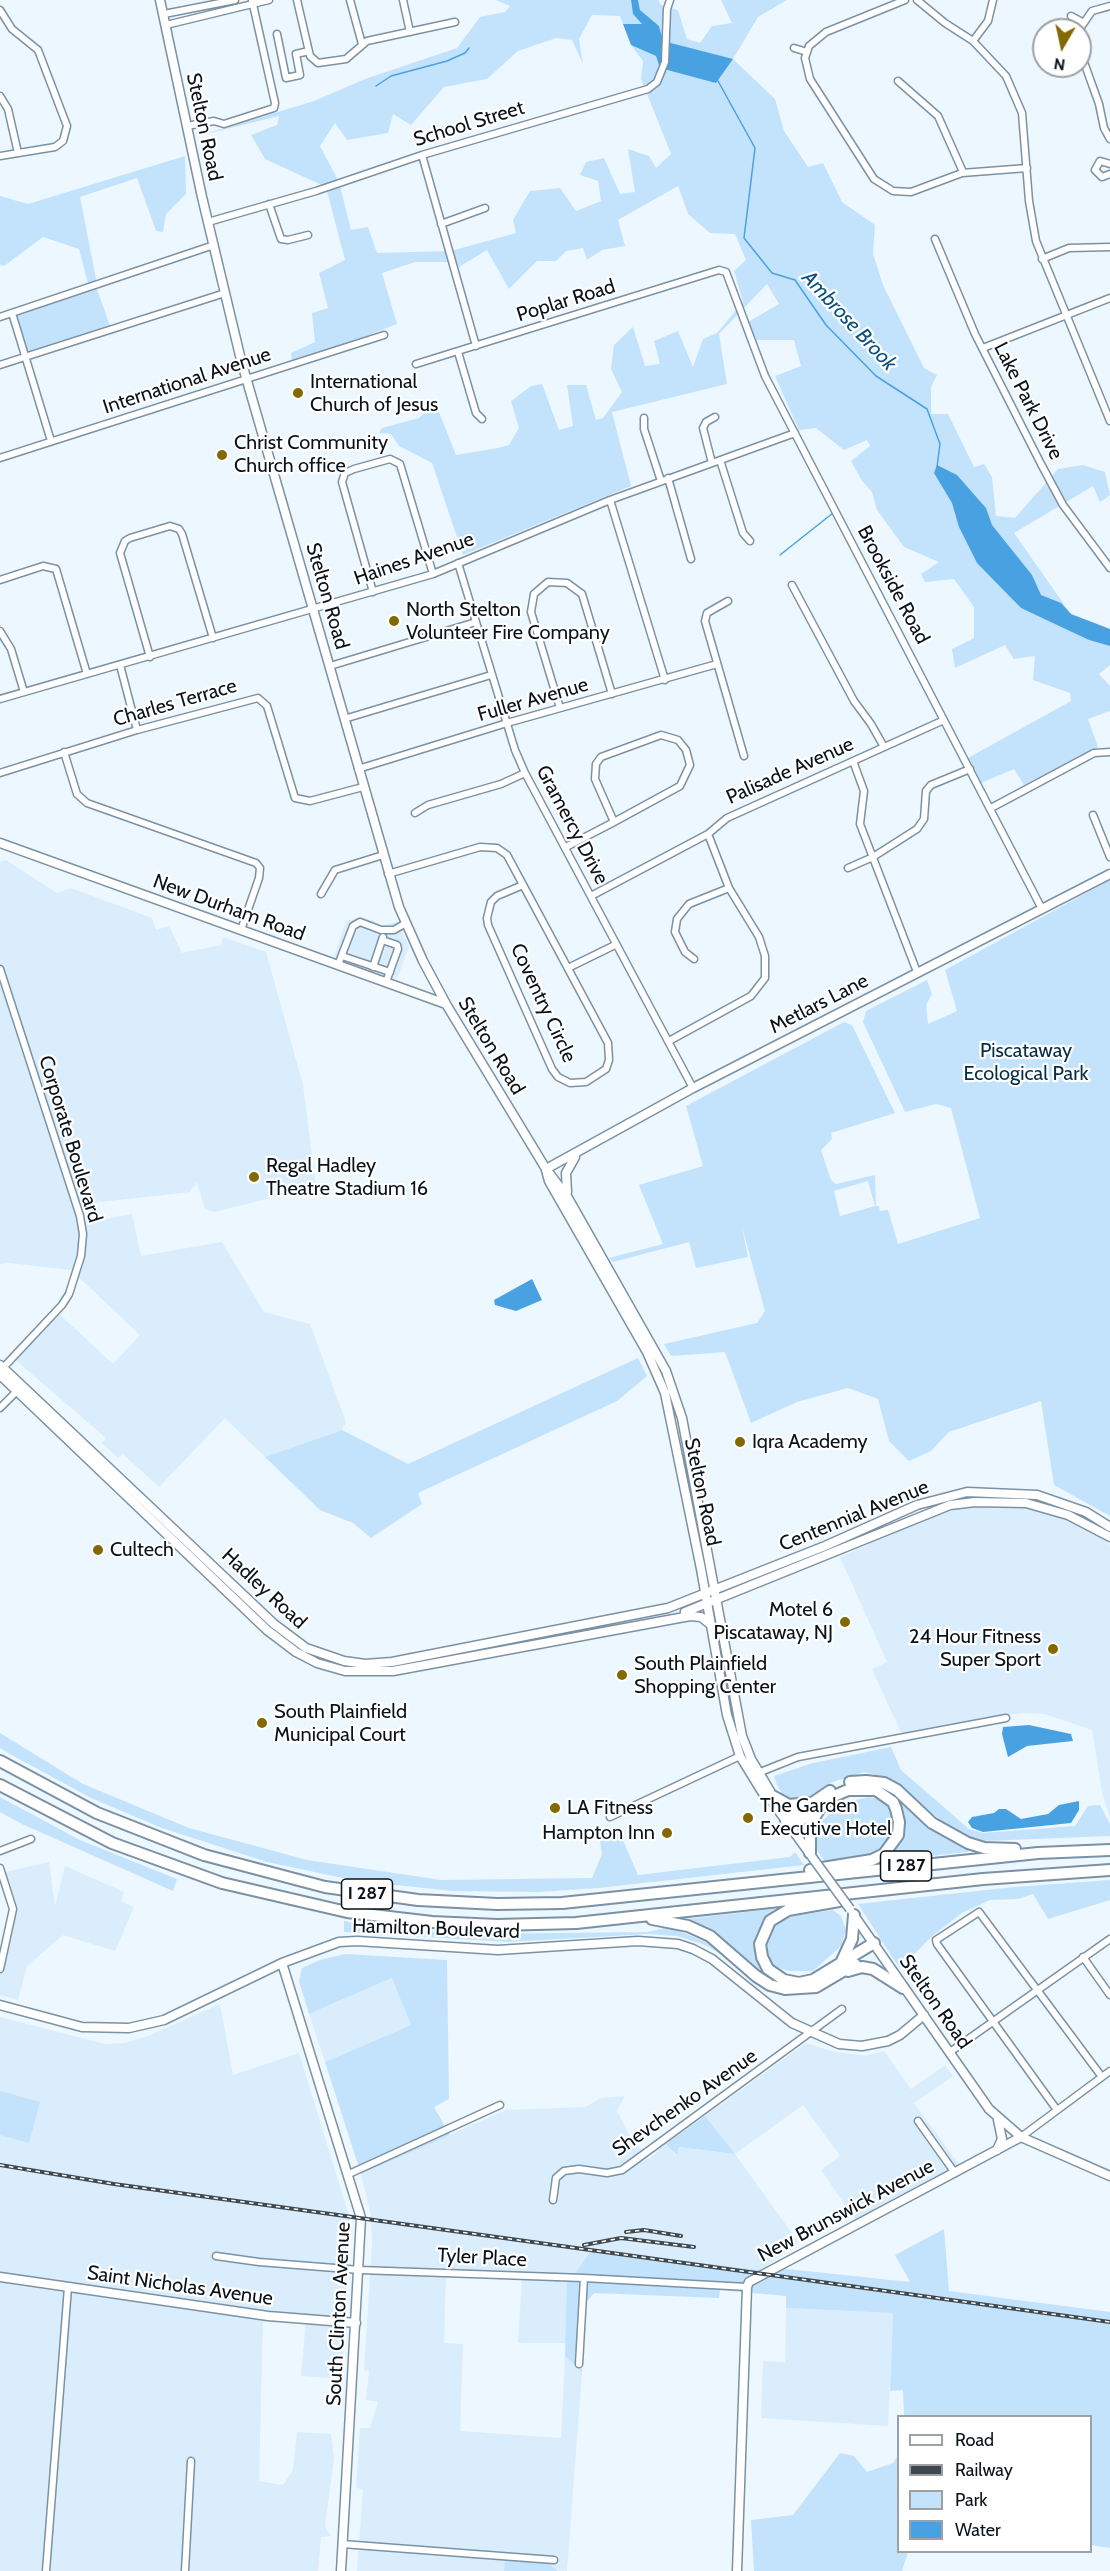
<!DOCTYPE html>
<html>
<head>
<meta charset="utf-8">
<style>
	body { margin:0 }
	#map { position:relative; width:1110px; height:2571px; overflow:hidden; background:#edf7ff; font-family:Cabin,sans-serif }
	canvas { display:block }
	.legend { position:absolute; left:897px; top:2415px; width:195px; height:138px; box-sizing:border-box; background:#fff; border:2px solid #9da1a3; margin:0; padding:8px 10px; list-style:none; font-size:18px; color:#0a1319 }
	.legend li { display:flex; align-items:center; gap:12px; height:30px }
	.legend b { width:30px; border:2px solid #9da1a3 }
	.north { position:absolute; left:1032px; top:18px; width:60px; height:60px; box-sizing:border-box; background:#fff; border:2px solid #9da1a3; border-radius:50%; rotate:189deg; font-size:16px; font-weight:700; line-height:24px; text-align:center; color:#0a1319 }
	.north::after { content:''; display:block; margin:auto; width:21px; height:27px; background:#826902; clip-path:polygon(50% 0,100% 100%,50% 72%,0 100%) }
</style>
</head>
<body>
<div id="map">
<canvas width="1110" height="2571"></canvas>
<ul class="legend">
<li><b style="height:8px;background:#fff"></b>Road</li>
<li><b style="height:8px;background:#3f484e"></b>Railway</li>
<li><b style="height:16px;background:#c3e3fc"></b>Park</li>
<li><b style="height:16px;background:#48a2e2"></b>Water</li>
</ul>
<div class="north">N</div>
</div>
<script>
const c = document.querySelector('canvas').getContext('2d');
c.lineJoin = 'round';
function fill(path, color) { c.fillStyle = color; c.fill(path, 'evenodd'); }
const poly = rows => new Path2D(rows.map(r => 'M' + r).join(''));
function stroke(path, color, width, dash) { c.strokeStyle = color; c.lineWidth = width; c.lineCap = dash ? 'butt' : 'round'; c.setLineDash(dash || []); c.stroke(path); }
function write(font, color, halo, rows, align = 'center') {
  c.font = font + ' Cabin,sans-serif'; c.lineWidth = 4.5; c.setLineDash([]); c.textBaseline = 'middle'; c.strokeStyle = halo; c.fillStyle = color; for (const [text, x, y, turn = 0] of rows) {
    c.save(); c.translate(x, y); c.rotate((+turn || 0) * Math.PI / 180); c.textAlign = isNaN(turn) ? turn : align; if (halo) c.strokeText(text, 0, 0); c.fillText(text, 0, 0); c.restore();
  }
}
fill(poly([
	[6,860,57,893,71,888,152,918,156,930,169,926,182,953,221,945,223,937,266,952,303,1085,316,1186,215,1212,205,1209,197,1182,190,1192,74,1205,79,1224,132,1214,141,1256,222,1242,264,1312,310,1324,346,1422,342,1430,265,1457,225,1418,159,1487,123,1454,118,1458,102,1443,106,1438,12,1357,58,1313,113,1364,140,1335,71,1270,9,1263,0,1264,0,862],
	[360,917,374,921,377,927,397,922,409,947,397,979,334,957,346,921],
	[982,1506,1029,1507,1061,1517,1089,1529,1110,1545,1110,1818,1102,1792,1092,1730,1045,1714,1022,1713,983,1718,901,1733,872,1669,887,1662,840,1557,928,1518,954,1510],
	[49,1862,55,1906,65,1866,124,1892,121,1901,134,1907,115,1951,63,1935,27,1966,18,2000,0,1995,0,1951,11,1920,1,1873],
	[393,1978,411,2025,325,2062,309,2014],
	[220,2004,233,2075,299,2053,350,2219,342,2379,301,2376,306,2320,263,2316,259,2481,283,2485,293,2470,297,2432,331,2434,334,2458,325,2526,331,2536,321,2537,318,2571,0,2571,0,2017,105,2044,125,2043,148,2036],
	[806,2043,831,2051,866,2056,884,2051,911,2089,945,2065,953,2076,914,2103,961,2167,857,2222,821,2170,840,2156,803,2105,735,2154,799,2243,760,2270,592,2249,573,2278,567,2277,566,2343,518,2343,522,2277,446,2274,444,2343,463,2344,460,2431,561,2438,565,2356,582,2372,567,2571,558,2571,547,2562,506,2560,504,2571,357,2571,363,2489,356,2488,360,2428,370,2428,378,2402,366,2400,369,2371,364,2370,372,2243,371,2216,361,2174,506,2110,585,2107,601,2098,625,2096,617,2111,628,2133,649,2159,665,2144,676,2155,679,2147,734,2154,705,2116],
	[786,2308,893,2313,888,2426,761,2418,763,2361,785,2362]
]), '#daedfc');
fill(poly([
	[496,0,631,0,633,14,643,24,623,24,620,16,592,15,579,39,583,64,572,40,556,38,518,51,487,79,444,87,411,125,393,114,388,133,347,140,335,123,320,146,339,182,351,230,368,227,377,253,451,251,516,233,513,220,530,191,560,188,576,211,601,201,598,181,580,175,586,162,604,158,620,194,635,192,628,149,649,156,656,168,671,154,641,79,643,61,631,45,656,56,663,41,659,26,640,10,638,0,658,0,661,5,678,10,687,39,700,43,712,26,732,23,721,0,787,0,758,17,733,59,775,99,784,131,808,167,823,163,842,202,875,225,873,254,883,285,924,368,937,375,931,387,931,414,948,414,974,467,984,464,992,477,996,516,1015,518,1058,469,1083,465,1105,472,1110,495,1100,502,1093,486,1014,533,1089,640,1110,646,1110,665,1099,674,1110,686,1110,711,1088,719,1098,747,1024,785,1014,769,981,783,968,758,1071,701,1070,693,1033,680,1035,656,1014,659,1005,645,955,668,952,649,974,638,974,607,954,579,925,582,921,574,939,562,904,547,877,510,872,492,862,481,851,461,870,446,867,440,844,450,816,428,799,430,775,376,801,366,794,340,755,340,748,322,779,304,767,284,719,334,727,384,612,412,631,486,463,555,432,463,399,446,391,434,379,433,382,428,419,418,435,402,456,455,498,448,509,445,519,428,511,401,531,386,542,384,559,430,573,426,567,385,586,385,596,420,603,418,622,392,611,369,614,345,633,327,645,366,660,364,654,341,678,331,693,367,703,339,717,333,743,302,734,271,746,260,735,234,710,233,688,214,678,186,618,220,625,246,602,250,587,260,583,248,566,251,556,261,537,261,509,289,487,250,459,267,454,262,415,262,382,273,397,324,292,365,291,353,315,342,312,313,328,308,319,273,345,260,326,187,265,159,251,135,277,125,279,116,198,136,314,101,365,79,457,48,480,17,505,12,510,6],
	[185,156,186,194,166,214,163,232,156,231,137,178,80,197,97,284,89,287,79,249,43,237,4,266,0,265,0,196,28,204],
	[97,289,110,326,27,354,15,317],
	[1110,880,1110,1516,1054,1485,1041,1401,949,1432,931,1451,909,1461,889,1441,878,1399,848,1388,797,1402,751,1423,725,1352,671,1356,664,1344,757,1323,765,1311,742,1227,748,1257,696,1268,689,1242,613,1262,609,1258,663,1244,639,1185,703,1166,686,1106,844,1022,852,1025,895,1113,831,1133,832,1139,821,1150,831,1180,836,1184,875,1175,876,1206,879,1206,880,1211,888,1210,898,1244,980,1218,951,1108,936,1104,905,1112,863,1022,866,1011,927,980,932,994,926,1005,928,1024,957,1011,945,970],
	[868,1181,875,1206,840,1216,834,1191],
	[638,1358,647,1376,617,1401,418,1493,422,1504,371,1538,353,1523,320,1510,265,1457,342,1430,408,1464],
	[0,1733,83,1784,189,1828,307,1860,441,1880,592,1878,602,1854,599,1835,618,1829,638,1875,790,1857,795,1852,804,1865,599,1888,539,1892,453,1891,357,1881,267,1862,162,1828,91,1798,8,1753,0,1748],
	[891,1747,901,1770,969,1829,983,1833,1075,1826,1088,1806,1100,1805,1110,1824,1110,1836,983,1841,957,1833,887,1778,864,1772,833,1782,812,1798,796,1802,785,1798,777,1785,774,1776,813,1763],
	[879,1787,897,1793,969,1847,968,1852,881,1861,894,1851,902,1832,902,1812],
	[0,1797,80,1840,177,1879,173,1891,22,1824,0,1812],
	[869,1797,881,1799,892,1809,896,1825,891,1840,875,1855,825,1862,814,1846,818,1826,838,1804],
	[1110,1880,1110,1900,1048,1919,1033,1894,1018,1899,990,1900,962,1913,931,1937,900,1969,858,1904,1014,1887],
	[798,1906,762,1927,770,1975,780,1985,770,1981,686,1922,686,1919],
	[833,1910,841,1916,846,1930,841,1946,813,1971,789,1971,771,1966,766,1950,769,1930,787,1917],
	[344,1921,375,1927,470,1934,647,1932,669,1927,726,1950,723,1955,705,1945,677,1936,648,1934,508,1942,344,1932],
	[345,1954,447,1960,449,2099,434,2107,450,2135,361,2174,325,2062,411,2025,392,1978,309,2014,299,1981,302,1968,320,1960],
	[0,2091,40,2102,29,2143,0,2135],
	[705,2116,735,2154,679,2147,677,2155,665,2144],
	[944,2229,949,2291,1110,2312,1110,2548,1091,2545,1090,2416,904,2416,903,2390,890,2391,893,2313,786,2308,786,2296,720,2290,719,2298,594,2293,584,2305,582,2372,565,2356,567,2277,573,2277,592,2249,760,2270,787,2269,910,2282,895,2255],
	[840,2453,854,2456,867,2472,893,2463,898,2455,898,2552,908,2552,902,2571,754,2571,751,2520,793,2515],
	[505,2560,547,2562,558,2571,504,2571]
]), '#c3e3fc');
fill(poly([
	[631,0,638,0,640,10,659,26,663,41,733,59,716,83,660,68,656,56,631,45,623,24,642,24,633,14],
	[937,465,957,475,986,508,992,525,1032,575,1041,595,1061,603,1071,614,1110,629,1110,646,1089,640,1021,608,977,563,959,527,952,503,934,473],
	[532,1279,542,1300,516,1311,495,1305,494,1300],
	[1029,1725,1071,1734,1073,1741,1027,1746,1008,1757,1002,1734,1003,1727],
	[1079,1801,1079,1810,1071,1823,983,1832,972,1828,968,1822,972,1817,994,1813,999,1809,1006,1809,1021,1819,1048,1814,1059,1805]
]), '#48a2e2');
stroke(poly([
	[718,81,755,148,744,238,772,273,795,280,826,325,876,376,927,409,940,444,937,467],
	[376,86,391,76,447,61,465,53,469,48],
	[780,555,833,513]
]), '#48a2e2', 1.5);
const street = poly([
	[297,0,310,56,318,63,346,59,367,41,455,22],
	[350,0,362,44],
	[403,0,410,32],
	[905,0,826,32,809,46,805,58,810,79,874,179,893,191,911,192,962,173,1027,168],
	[917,0,945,23,973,41,1006,76,1022,113,1029,201,1036,241,1110,421],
	[0,10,12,29,38,50,67,126,63,141,55,147,0,156],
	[164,14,235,0],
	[1071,16,1082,22],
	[166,25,269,0],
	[1079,30,1092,11,1110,6],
	[277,34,286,78,300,75,296,54,309,51],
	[973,41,988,21,993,0],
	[794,48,807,52],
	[1080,51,1099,104,1104,128,1110,139],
	[898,81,938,116,963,172],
	[0,96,8,109,18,153],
	[187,126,214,121,224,124,274,108,275,103,252,0],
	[422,155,476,346],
	[1110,164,1100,161,1095,170,1102,177,1110,174],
	[269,204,281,239,288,240,308,235],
	[208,222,316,191,422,155,648,89,657,82,665,62,667,9,670,0],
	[441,224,485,208],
	[935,239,975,334,1041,464,1063,505,1110,568],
	[1042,259,1069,248,1110,247],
	[12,313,51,441],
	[0,317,214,245],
	[983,348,1110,298],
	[458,352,476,413,482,419],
	[416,364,719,270,726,272,765,376,1042,909],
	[0,365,225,293],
	[644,418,644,429,661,481],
	[0,458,384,335],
	[720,460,743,533,750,541],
	[712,463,703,428,706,422,715,417],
	[668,478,691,559],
	[610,500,665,680],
	[458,563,515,750,525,773,693,1088],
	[0,580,43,566,56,569,87,674],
	[792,585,854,701,871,724,884,747],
	[373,592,342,482,345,473,354,469,390,459,400,464,433,574],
	[728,601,707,613,705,621,744,756],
	[0,631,11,649,24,692],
	[150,657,120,553,125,541,130,538,170,526,179,529,182,534,213,638],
	[120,665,137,730],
	[330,666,476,622],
	[0,699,433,574,610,500,795,433],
	[560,708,531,612,534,594,548,582,567,583,582,594,612,694],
	[344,719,491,675],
	[64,752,77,794,87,803,256,863,260,868,259,878,241,930],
	[853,761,864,791,860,824,917,972],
	[358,769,507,723,717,664],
	[0,773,137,730,258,698,267,706,295,798,310,801,363,787],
	[991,808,1094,753,1110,752],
	[415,813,428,805,501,784,525,773],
	[1093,815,1110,857],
	[566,847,614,822,680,786,690,765,686,750,678,740,661,735,601,757,596,764,595,779,614,822],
	[848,868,873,857,917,829,924,819,926,791,931,785,970,769],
	[388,874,480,847,497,848,507,855,608,1043,609,1060,606,1069,586,1082,570,1083,558,1077,552,1069,488,925,487,918,491,902,497,896,523,885],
	[321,894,335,870,383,855],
	[591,896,708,834,727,818,944,720],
	[382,940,397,945,398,949,386,982],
	[342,956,390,972],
	[694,959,685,952,675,932,677,919,689,904,729,888],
	[338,965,353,926,360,922,381,930,394,930,406,923],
	[373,967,383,937],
	[568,968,615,945],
	[0,969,80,1216,83,1234,81,1256,69,1294,62,1305,2,1369],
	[669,1041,751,996,765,978,765,956,759,937,729,888,708,834],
	[0,1408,17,1391],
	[758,1773,798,1757,1006,1718],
	[610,1817,740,1756],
	[0,1851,31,1839],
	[0,1868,13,1909,0,1969],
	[1083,1957,1110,1995],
	[950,2052,1110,1939],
	[1057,2110,937,1944,936,1940,979,1912,1102,2077],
	[918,2121,955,2173],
	[1021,2137,1110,2071],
	[349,2174,500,2105],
	[553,2200,556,2178,564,2171,579,2169,607,2173,622,2170,842,2009],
	[216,2256,259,2262,360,2270,584,2278,747,2287],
	[579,2364,584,2278],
	[342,2544,554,2560],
	[46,2571,68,2287],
	[185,2571,191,2461]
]);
const secondary = poly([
	[160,0,202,197,241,360,399,907,423,961,446,1004,546,1169,568,1198,666,1371,682,1418,742,1736,751,1759,770,1791,771,1799],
	[0,843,446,1004],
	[546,1169,693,1088,1110,874],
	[546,1170,549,1181,647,1352,665,1393,701,1569,727,1715,740,1756,764,1795,771,1800,810,1854],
	[567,1192,566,1173,575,1157],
	[0,1365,274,1624,306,1648,344,1661,365,1664,392,1662,668,1608,825,1546,917,1505,967,1492,1037,1495,1086,1512,1110,1527],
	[0,1375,267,1630,296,1652,317,1663,345,1671,393,1671,690,1616,701,1617,710,1624],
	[685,1612,950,1505,975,1502,1026,1503,1068,1515,1110,1537],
	[853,1914,989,2109,1021,2137,1110,2176],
	[282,1963,361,2218,341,2571],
	[0,2005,82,2027,129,2028,164,2020,282,1963,339,1942,357,1941,498,1950,638,1941,678,1944,693,1949,712,1959,792,2023,839,2044,862,2046,888,2041,900,2035,924,2015],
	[997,2150,1002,2139,998,2120],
	[0,2277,268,2316,356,2323],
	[737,2571,747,2287,749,2282,1021,2137]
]);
const highway = poly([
	[0,1761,97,1813,204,1855,325,1887,418,1900,497,1904,562,1903,1038,1853,1110,1850],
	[850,1782,866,1781,884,1783,897,1790,932,1823,968,1843,984,1848,1015,1849],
	[0,1785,112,1843,222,1883,347,1912,432,1922,497,1925,576,1923,983,1879,1110,1870],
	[771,1795,789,1805,809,1803],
	[786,1821,830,1791],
	[791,1827,834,1796,848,1790,876,1790,893,1802,896,1809,899,1822,898,1835,884,1854,872,1860,810,1870],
	[810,1853,810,1825,820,1808],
	[839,1901,788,1910,770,1921,760,1944,762,1957,768,1969,784,1980,799,1983,813,1980,874,1943],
	[652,1919,688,1926,710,1936,756,1976,770,1985,785,1989,816,1987,855,1964],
	[841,1963,852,1939,854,1915],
	[848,1971,862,1967,873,1969,903,1988]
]);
stroke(street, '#7b91a4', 9);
stroke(secondary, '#7b91a4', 11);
stroke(highway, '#7b91a4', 14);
stroke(street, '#fff', 6);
stroke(secondary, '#fff', 8);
stroke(highway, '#fff', 10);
const rail = poly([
	[0,2165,114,2184,1110,2322],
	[626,2232,644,2230,681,2236],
	[584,2245,621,2238,694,2247]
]);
stroke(rail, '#3f484e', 4);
stroke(rail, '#fff', 1.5, [4.5]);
const secondaryBridge = poly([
	[812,1857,850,1909]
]);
stroke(secondaryBridge, '#7b91a4', 11, []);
stroke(secondaryBridge, '#fff', 8);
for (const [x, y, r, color] of [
	[298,393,6,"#826902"],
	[222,455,6,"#826902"],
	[394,621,6,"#826902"],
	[254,1177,6,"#826902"],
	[740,1442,6,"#826902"],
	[98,1550,6,"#826902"],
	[845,1622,6,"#826902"],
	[1053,1649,6,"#826902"],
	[622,1675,6,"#826902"],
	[262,1723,6,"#826902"],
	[555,1808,6,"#826902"],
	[748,1818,6,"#826902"],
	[667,1833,6,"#826902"]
]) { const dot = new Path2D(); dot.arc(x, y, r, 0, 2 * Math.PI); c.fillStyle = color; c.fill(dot); stroke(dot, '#fff', 2); }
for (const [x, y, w] of [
	[906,1866,51],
	[367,1894,51]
]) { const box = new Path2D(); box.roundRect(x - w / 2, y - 15, w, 30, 4.5); c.fillStyle = '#fff'; c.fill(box); stroke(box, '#0a1319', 1.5); }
write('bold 18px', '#0a1319', null, [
	["I 287",906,1866],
	["I 287",367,1894]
]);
write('20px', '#0a1319', '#fff', [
	["School Street",469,124,-17],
	["Stelton Road",204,127,78],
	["Poplar Road",566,301,-17],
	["International Avenue",187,381,-18],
	["Lake Park Drive",1028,401,63],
	["Haines Avenue",414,559,-19],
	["Brookside Road",893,585,62],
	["Stelton Road",327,596,74],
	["Fuller Avenue",533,700,-16],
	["Charles Terrace",175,703,-16],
	["Palisade Avenue",790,771,-24],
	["Gramercy Drive",572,825,62],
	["New Durham Road",229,908,20],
	["Coventry Circle",543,1003,65],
	["Metlars Lane",819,1004,-27],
	["Stelton Road",491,1046,59],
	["Corporate Boulevard",70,1139,73],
	["Stelton Road",702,1492,78],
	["Centennial Avenue",854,1516,-22],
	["Hadley Road",264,1589,43],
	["Hamilton Boulevard",436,1929,2],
	["Stelton Road",935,2002,55],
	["Shevchenko Avenue",685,2103,-35],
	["New Brunswick Avenue",846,2211,-28],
	["Tyler Place",482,2258,3],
	["Saint Nicholas Avenue",180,2286,8],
	["South Clinton Avenue",339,2314,-87]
]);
write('20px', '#0a1319', '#fff', [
	["International",310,382],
	["Church of Jesus",310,405],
	["Christ Community",234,443],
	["Church office",234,466],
	["North Stelton",406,610],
	["Volunteer Fire Company",406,633],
	["Regal Hadley",266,1166],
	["Theatre Stadium 16",266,1189],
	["Iqra Academy",752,1442],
	["Cultech",110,1550],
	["Motel 6",833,1610,"right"],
	["Piscataway, NJ",833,1633,"right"],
	["24 Hour Fitness",1041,1637,"right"],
	["Super Sport",1041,1660,"right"],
	["South Plainfield",634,1664],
	["Shopping Center",634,1687],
	["South Plainfield",274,1712],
	["Municipal Court",274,1735],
	["The Garden",760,1806],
	["Executive Hotel",760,1829],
	["LA Fitness",567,1808],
	["Hampton Inn",655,1833,"right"]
], 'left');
write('20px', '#062d47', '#fff', [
	["Piscataway",1026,1051],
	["Ecological Park",1026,1074]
]);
write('italic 21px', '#0d527c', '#fff', [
	["Ambrose Brook",849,321,47]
]);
</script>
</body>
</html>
